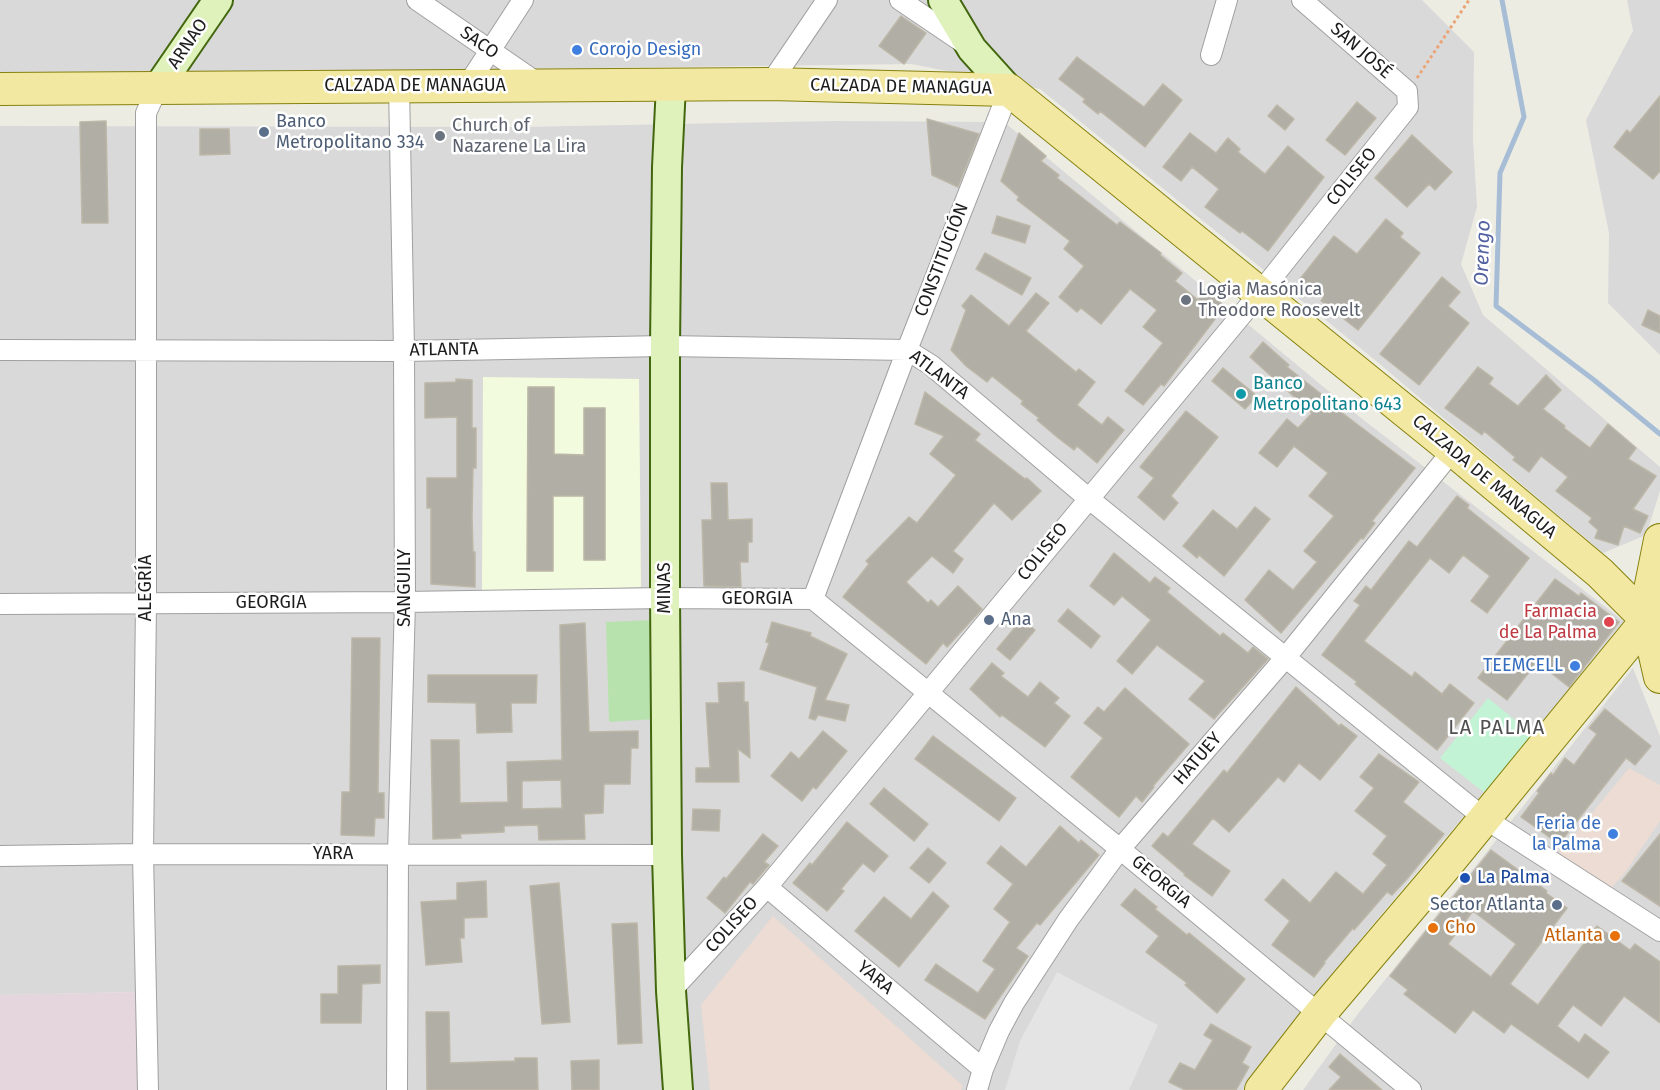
<!DOCTYPE html>
<html>
<head>
<meta charset="utf-8">
<style>
	body { margin:0 }
	canvas { display:block; background:#ecece3 }
</style>
</head>
<body>
<canvas width="1660" height="1090"></canvas>
<script>
const c = document.querySelector('canvas').getContext('2d');
c.lineJoin = 'round';
function fill(path, color) { c.fillStyle = color; c.fill(path, 'evenodd'); }
const poly = rows => new Path2D(rows.map(r => 'M' + r).join(''));
function stroke(path, color, width, dash) { c.strokeStyle = color; c.lineWidth = width; c.lineCap = dash ? 'butt' : 'round'; c.setLineDash(dash || []); c.stroke(path); }
function write(font, color, halo, rows, align = 'center') {
  c.font = font + ' "Fira Sans",sans-serif'; c.lineWidth = 5; c.setLineDash([]); c.textBaseline = 'middle'; c.strokeStyle = halo; c.fillStyle = color; for (const [text, x, y, turn = 0] of rows) {
    c.save(); c.translate(x, y); c.rotate((+turn || 0) * Math.PI / 180); c.textAlign = isNaN(turn) ? turn : align; if (halo) c.strokeText(text, 0, 0); c.fillText(text, 0, 0); c.restore();
  }
}
fill(poly([
	[0,0,1422,0,1474,52,1473,139,1477,207,1461,264,1483,315,1660,467,1660,491,1646,535,1603,553,1375,360,1040,89,911,64,284,72,0,73],
	[1627,0,1660,0,1660,355,1608,303,1609,233,1586,120,1633,31],
	[834,121,1004,122,1361,418,1626,623,1364,935,1243,1090,140,1090,138,992,0,995,0,126,520,127],
	[1633,668,1660,736,1660,1090,1303,1090,1357,1015]
]), '#dad9d9');
fill(poly([
	[1629,768,1660,785,1660,821,1624,874,1609,890,1555,858],
	[773,916,963,1086,961,1090,710,1090,701,1005]
]), '#ecdcd3');
fill(poly([
	[138,992,140,1090,0,1090,0,995]
]), '#e5d5dd');
fill(poly([
	[483,377,639,379,641,587,482,593]
]), '#f2fbdd');
fill(poly([
	[653,620,654,719,609,722,606,622]
]), '#b7e2ad');
fill(poly([
	[1488,698,1536,737,1486,794,1440,758]
]), '#c3f3d5');
fill(poly([
	[1057,972,1158,1025,1129,1090,1005,1090,1020,1041]
]), '#e4e4e4');
stroke(poly([
	[1502,0,1524,117,1500,173,1496,306,1594,380,1660,434]
]), '#a7bdd6', 5);
const building = poly([
	[901,16,926,33,904,64,879,46,901,16],
	[1077,57,1144,107,1163,84,1182,100,1145,147,1100,111,1098,114,1083,102,1085,99,1059,79,1077,57],
	[1660,96,1660,171,1653,179,1614,147,1627,130,1630,133,1660,96],
	[1357,102,1376,118,1345,155,1326,140,1357,102],
	[1277,105,1294,119,1285,130,1268,116,1277,105],
	[927,119,979,134,958,187,932,175,927,119],
	[106,121,108,223,82,223,80,122,106,121],
	[200,129,229,129,230,154,200,155,200,129],
	[1019,133,1046,156,1041,161,1059,175,1057,178,1117,225,1120,222,1161,253,1160,255,1182,273,1175,281,1198,300,1205,291,1225,306,1164,386,1161,384,1143,405,1125,391,1163,343,1143,327,1157,310,1130,289,1101,324,1081,308,1077,312,1059,297,1084,266,1064,249,1070,241,1017,200,1019,197,1001,181,1019,133],
	[1190,133,1216,153,1228,138,1240,149,1238,152,1265,174,1288,146,1324,177,1268,251,1242,231,1240,233,1205,207,1219,189,1192,167,1181,181,1163,167,1190,133],
	[1412,135,1452,172,1435,190,1429,184,1407,207,1375,178,1412,135],
	[997,216,1030,226,1025,243,992,233,997,216],
	[1386,219,1403,233,1400,237,1420,253,1358,330,1321,301,1323,298,1300,279,1334,236,1357,254,1386,219],
	[985,253,1031,278,1022,295,976,269,985,253],
	[1442,277,1460,292,1448,306,1469,323,1419,385,1380,354,1442,277],
	[1036,293,1049,303,1026,331,1076,372,1079,369,1095,382,1077,405,1102,425,1108,417,1124,430,1097,463,1077,446,1074,450,1057,437,1037,420,1039,418,1021,404,1023,401,992,376,987,382,966,366,951,350,966,310,962,306,971,295,1009,326,1036,293],
	[1648,310,1660,316,1660,333,1642,325,1648,310],
	[1263,342,1289,365,1287,367,1330,401,1329,403,1415,468,1372,521,1375,523,1363,539,1361,538,1281,633,1245,600,1269,570,1293,590,1317,562,1304,551,1334,516,1309,496,1328,473,1294,446,1277,467,1259,453,1287,419,1298,428,1312,413,1250,357,1263,342],
	[1478,367,1493,378,1489,384,1518,406,1546,375,1561,390,1543,409,1565,426,1564,428,1590,448,1608,424,1636,448,1628,459,1656,476,1633,509,1648,516,1640,533,1624,526,1618,545,1595,538,1598,530,1589,522,1592,518,1556,491,1568,477,1541,456,1529,472,1513,460,1515,457,1484,431,1482,435,1445,408,1478,367],
	[1223,368,1257,396,1245,409,1212,381,1223,368],
	[456,379,472,380,472,428,476,428,476,468,473,468,472,517,473,552,475,552,475,587,431,584,431,508,427,508,427,478,457,478,457,417,425,418,425,383,456,382,456,379],
	[528,387,554,387,554,454,584,455,584,408,605,408,605,560,584,560,584,496,553,496,553,571,527,571,528,387],
	[925,392,980,434,975,440,1025,479,1027,478,1041,491,1012,520,994,503,953,551,963,559,953,573,932,556,906,582,928,603,931,600,938,607,958,586,982,609,947,647,943,643,926,664,843,597,869,564,866,561,909,517,917,523,956,475,930,454,944,436,915,424,925,392],
	[1186,411,1218,437,1171,496,1178,503,1164,520,1138,497,1154,478,1140,467,1186,411],
	[711,483,727,483,728,520,752,519,752,542,748,542,748,562,740,562,741,587,704,586,702,520,712,520,711,483],
	[1457,496,1469,505,1467,508,1529,558,1487,613,1471,601,1490,576,1463,555,1449,573,1430,558,1364,641,1412,677,1415,672,1442,694,1450,684,1474,703,1437,750,1355,684,1357,682,1322,655,1360,605,1354,601,1366,586,1371,590,1409,541,1417,547,1457,496],
	[1255,507,1270,519,1224,576,1199,555,1197,558,1183,546,1213,510,1237,529,1255,507],
	[1114,553,1150,583,1155,577,1170,588,1167,592,1220,636,1223,633,1248,653,1253,647,1268,659,1214,719,1189,699,1205,681,1157,645,1132,674,1117,661,1151,620,1122,596,1114,605,1090,586,1114,553],
	[1555,579,1579,596,1581,593,1619,622,1569,687,1537,662,1507,700,1478,678,1555,579],
	[1068,609,1100,636,1091,648,1058,621,1068,609],
	[1022,619,1035,630,1010,660,997,649,1022,619],
	[772,622,811,633,810,636,847,654,825,700,849,705,845,721,818,715,815,720,809,718,817,687,760,669,769,643,766,642,772,622],
	[585,623,589,732,638,731,638,748,631,748,630,784,604,784,603,813,584,814,585,839,539,840,538,825,504,826,504,832,460,834,461,838,433,839,431,740,459,740,460,803,508,802,507,762,562,760,560,625,585,623],
	[561,780,562,808,522,809,522,781,561,780],
	[352,638,380,638,378,793,384,793,384,818,375,818,374,836,341,835,342,792,350,792,352,638],
	[992,663,1004,673,1001,676,1028,697,1040,682,1059,698,1054,703,1070,716,1045,747,1002,715,1000,717,970,689,992,663],
	[428,675,537,675,536,703,511,703,512,732,477,733,476,703,428,702,428,675],
	[744,682,744,702,748,702,750,758,738,749,739,782,696,782,696,768,710,768,706,703,719,703,718,683,744,682],
	[1296,687,1339,726,1341,724,1357,736,1320,780,1299,763,1284,782,1278,777,1229,832,1213,818,1192,844,1230,871,1212,896,1184,875,1185,874,1152,846,1163,833,1168,837,1224,770,1227,773,1296,687],
	[1125,688,1189,744,1153,786,1154,787,1142,802,1136,796,1119,817,1071,777,1103,738,1084,723,1098,707,1104,712,1125,688],
	[1605,709,1651,746,1635,765,1626,758,1559,844,1521,817,1539,793,1537,791,1551,773,1553,775,1565,758,1574,765,1597,734,1589,728,1605,709],
	[823,731,847,751,816,789,813,787,802,801,771,776,791,752,799,759,823,731],
	[933,736,1016,798,999,821,915,759,933,736],
	[1379,754,1419,782,1403,802,1444,834,1406,880,1392,895,1387,892,1354,930,1353,928,1324,962,1325,963,1314,977,1272,945,1290,921,1265,900,1283,879,1310,903,1336,872,1363,894,1387,865,1373,854,1387,836,1355,811,1374,788,1360,777,1379,754],
	[884,788,928,824,914,841,870,804,884,788],
	[693,809,720,810,719,831,692,830,693,809],
	[847,822,888,856,874,872,863,863,841,889,844,891,827,911,793,883,810,863,812,865,847,822],
	[1060,826,1079,843,1081,840,1099,855,1040,925,1037,923,1016,948,1028,956,985,1019,925,980,936,964,978,993,995,969,983,961,1010,922,994,909,1013,884,987,863,1001,846,1026,867,1060,826],
	[763,834,778,846,764,862,769,865,753,884,750,882,725,913,707,898,724,877,726,879,763,834],
	[1660,834,1660,906,1622,881,1660,834],
	[928,848,946,863,929,883,910,868,928,848],
	[1491,850,1547,891,1546,893,1567,908,1510,984,1538,1005,1597,926,1630,950,1635,944,1660,962,1660,1023,1624,996,1601,1026,1573,1005,1557,1026,1579,1043,1585,1034,1609,1052,1588,1078,1511,1024,1504,1033,1473,1010,1455,1033,1404,994,1408,990,1390,976,1491,850],
	[1473,911,1516,944,1491,977,1448,944,1473,911],
	[486,881,487,917,464,918,464,938,460,938,462,962,426,965,421,902,457,900,457,883,486,881],
	[559,883,570,1022,542,1024,530,886,559,883],
	[1135,889,1157,907,1155,909,1187,935,1189,933,1245,979,1217,1013,1185,985,1187,983,1146,952,1159,936,1121,905,1135,889],
	[933,892,949,906,899,967,855,931,884,897,911,919,933,892],
	[637,923,642,1043,618,1044,612,924,637,923],
	[380,965,380,983,362,984,361,1023,321,1023,321,994,338,994,338,966,380,965],
	[426,1012,449,1012,450,1063,515,1061,515,1058,537,1058,538,1090,427,1090,426,1012],
	[1211,1024,1251,1047,1242,1063,1249,1067,1236,1090,1185,1090,1169,1082,1180,1063,1195,1070,1213,1040,1204,1035,1211,1024],
	[1340,1054,1382,1090,1329,1090,1341,1077,1329,1067,1340,1054],
	[599,1060,599,1090,572,1090,571,1061,599,1060]
]);
fill(building, '#b1aea6');
stroke(building, '#bcb7a7', 1.5);
const street = poly([
	[417,0,539,84],
	[900,0,965,44],
	[1211,55,1227,0],
	[770,84,827,0],
	[467,86,523,0],
	[0,350,404,351,665,346,907,350,931,365,1088,498,1484,818,1660,931],
	[813,599,907,350,1009,90],
	[0,604,405,602,665,598,813,599,1120,849,1411,1090],
	[0,856,143,854,667,855],
	[767,887,983,1069],
	[671,991,767,887,1259,294,1408,107,1407,91,1302,0],
	[148,1090,143,854,146,603,146,113,157,89],
	[397,1090,398,854,405,602,404,351,399,86],
	[977,1090,983,1069,999,1031,1014,1003,1068,920,1120,849,1286,657,1453,450]
]);
const secondary = poly([
	[943,0,972,49,1009,90],
	[671,85,667,167,665,346,665,598,667,855,671,991,678,1090],
	[157,89,218,0]
]);
const primary = poly([
	[0,89,770,84,1009,90,1453,450,1600,573,1647,620],
	[1660,540,1649,595,1647,620,1660,677],
	[1261,1090,1320,1014,1444,868,1647,620]
]);
stroke(street, '#a0a0a0', 22);
stroke(secondary, '#43670f', 32);
stroke(primary, '#86820e', 34);
stroke(poly([
	[1417,78,1469,0]
]), '#eba575', 3, [3, 3]);
stroke(street, '#fff', 20);
stroke(secondary, '#dff2bb', 28);
stroke(primary, '#f2e8a2', 32);
for (const [x, y, r, color] of [
	[577,50,6,"#3f7fe0"],
	[264,132,6,"#5c6f8a"],
	[440,136,6,"#6b7280"],
	[1186,300,6,"#6b7280"],
	[1241,394,6,"#0f9aa8"],
	[989,620,6,"#5c6f8a"],
	[1609,622,6,"#e0444e"],
	[1575,666,6,"#3f7fe0"],
	[1613,834,6,"#3f7fe0"],
	[1465,878,6,"#1a4fb4"],
	[1557,905,6,"#5c6f8a"],
	[1433,928,6,"#e8710a"],
	[1615,936,6,"#e8710a"]
]) { const dot = new Path2D(); dot.arc(x, y, r, 0, 2 * Math.PI); c.fillStyle = color; c.fill(dot); stroke(dot, '#fff', 2); }
write('18px', '#1c1c1c', '#fff', [
	["SACO",479,43,35],
	["ARNAO",188,44,-56],
	["SAN JOSÉ",1361,51,41],
	["CALZADA DE MANAGUA",415,86],
	["CALZADA DE MANAGUA",901,87,1],
	["COLISEO",1352,177,-51],
	["CONSTITUCIÓN",942,260,-69],
	["ATLANTA",444,350,-1],
	["ATLANTA",939,375,37],
	["CALZADA DE MANAGUA",1484,477,40],
	["COLISEO",1043,552,-51],
	["ALEGRÍA",146,588,-90],
	["SANGUILY",405,588,-90],
	["MINAS",665,588,-90],
	["GEORGIA",757,599],
	["GEORGIA",271,603],
	["HATUEY",1198,759,-49],
	["YARA",333,854],
	["GEORGIA",1161,882,40],
	["COLISEO",732,925,-48],
	["YARA",875,978,40]
]);
write('18px', '#366cbe', '#fff', [
	["Corojo Design",589,50,"left"],
	["TEEMCELL",1563,666],
	["Feria de",1601,824],
	["la Palma",1601,845]
], 'right');
write('18px', '#4e5e75', '#fff', [
	["Banco",276,122],
	["Metropolitano 334",276,143],
	["Ana",1001,620],
	["Sector Atlanta",1545,905,"right"]
], 'left');
write('18px', '#5b616d', '#fff', [
	["Church of",452,126],
	["Nazarene La Lira",452,147],
	["Logia Masónica",1198,290],
	["Theodore Roosevelt",1198,311]
], 'left');
write('18px', '#0d838f', '#fff', [
	["Banco",1253,384],
	["Metropolitano 643",1253,405]
], 'left');
write('18px', '#be3a42', '#fff', [
	["Farmacia",1597,612],
	["de La Palma",1597,633]
], 'right');
write('18px', '#164399', '#fff', [
	["La Palma",1477,878]
], 'left');
write('18px', '#c56008', '#fff', [
	["Cho",1445,928],
	["Atlanta",1603,936,"right"]
], 'left');
write('italic 20px', '#5362a1', '#fff', [
	["Orengo",1483,253,-88]
]);
c.letterSpacing = '1.5px';
write('20px', '#4f4f4f', '#fff', [
	["LA PALMA",1497,728]
]);
c.letterSpacing = '0px';
</script>
</body>
</html>
